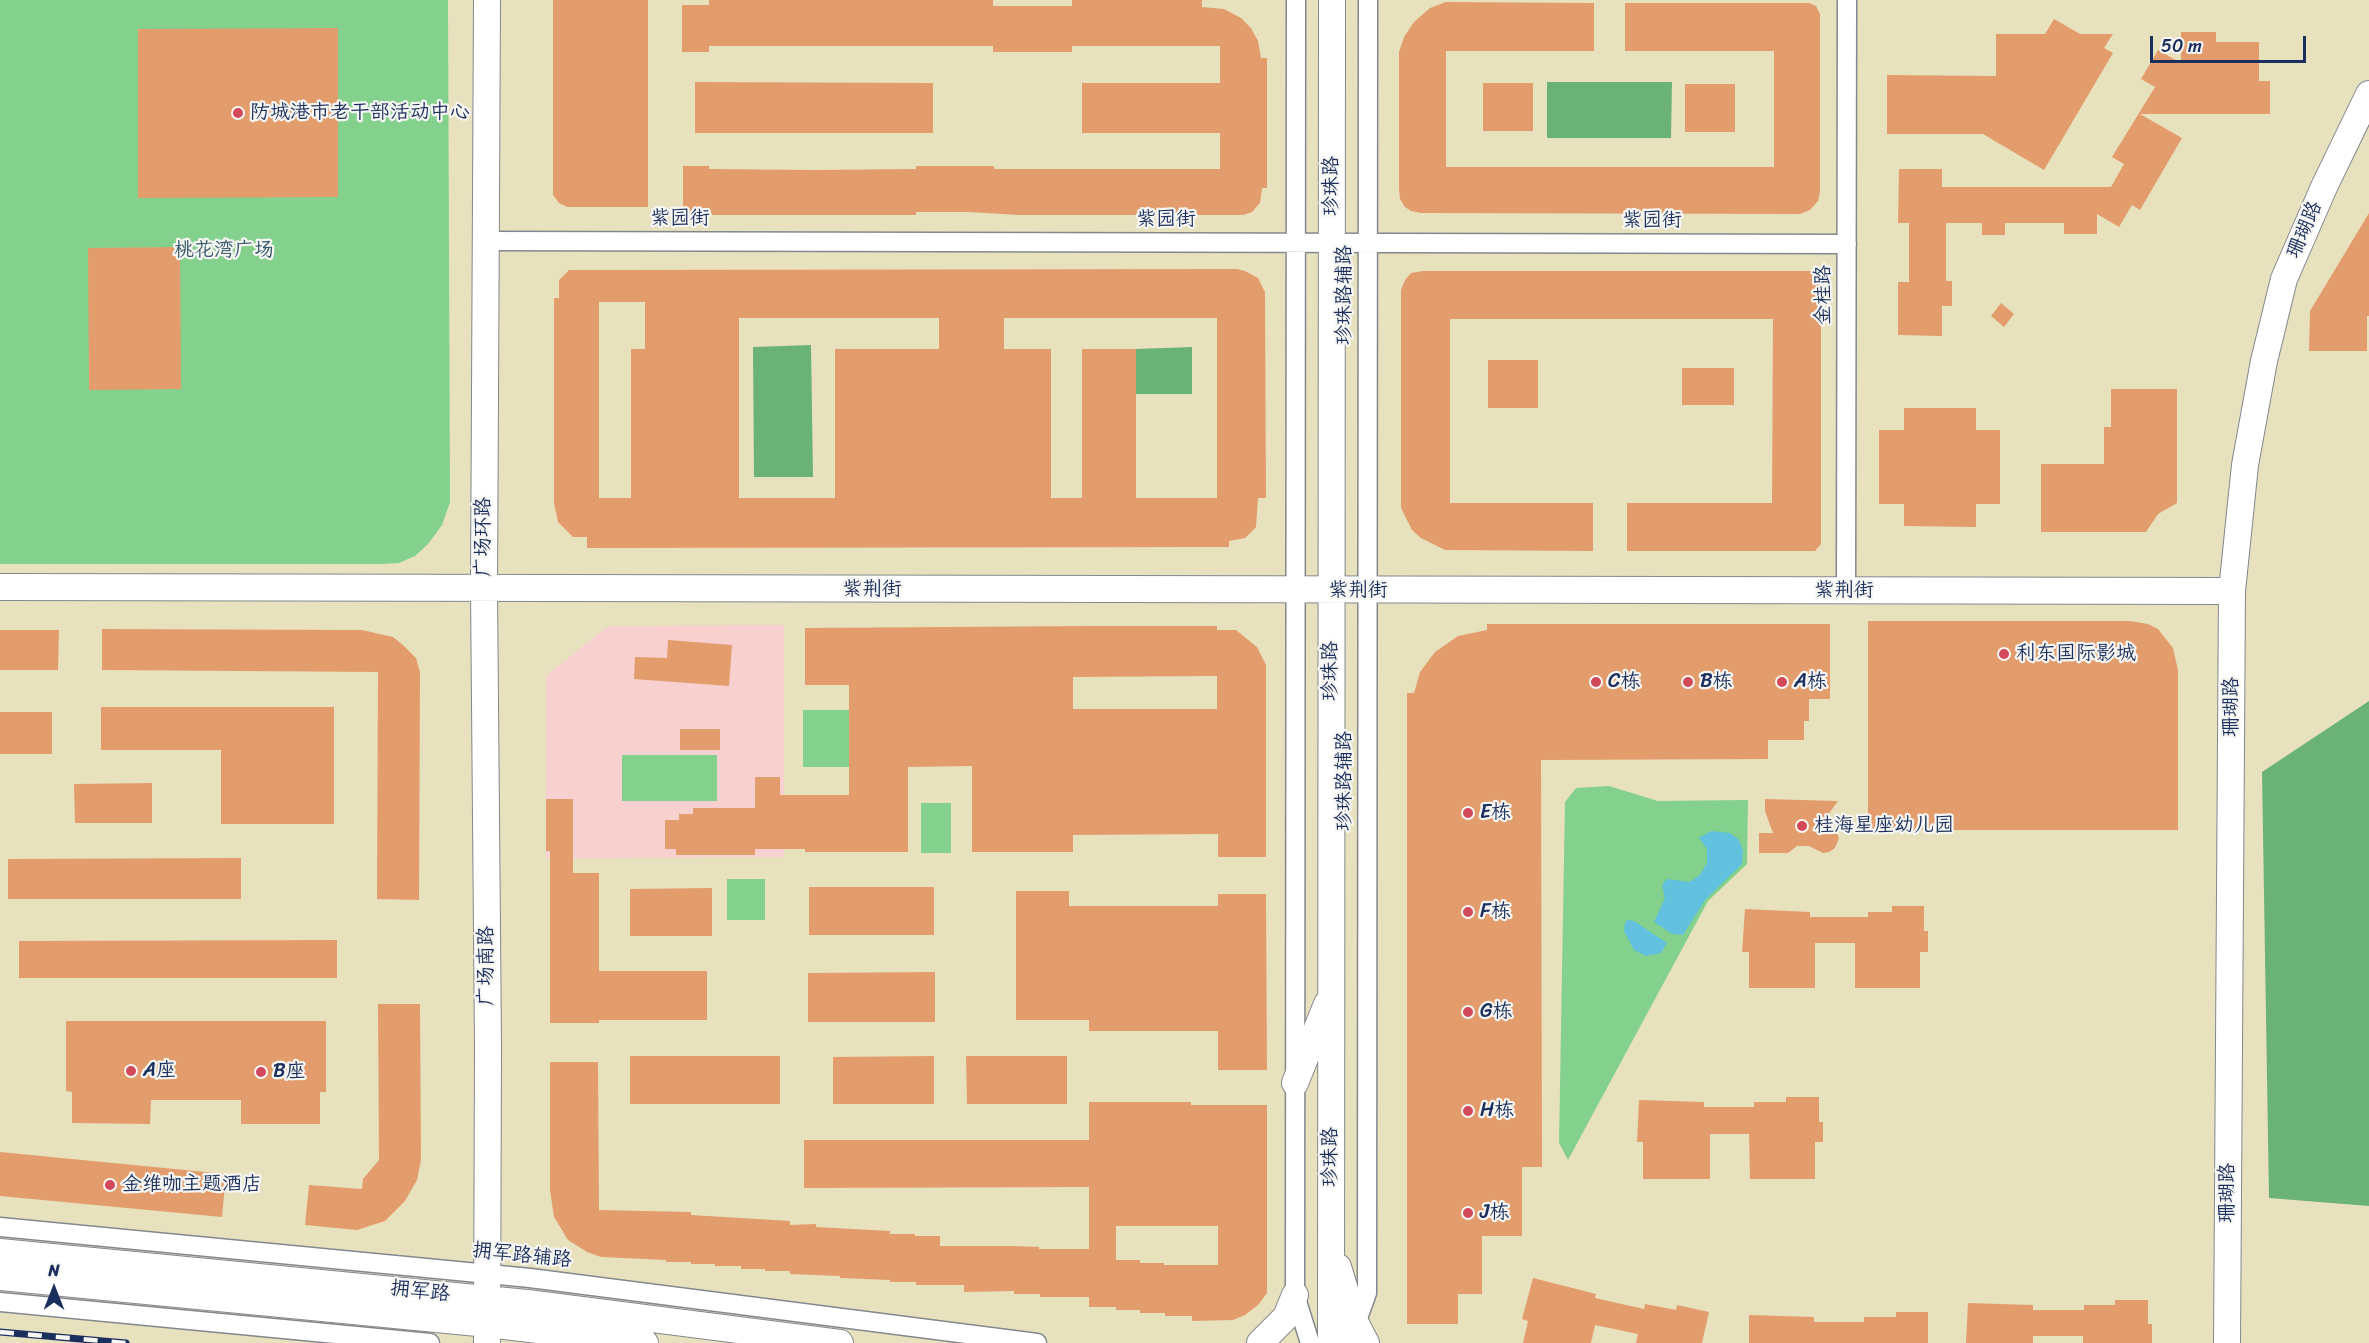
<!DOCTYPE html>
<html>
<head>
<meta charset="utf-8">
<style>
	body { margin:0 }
	#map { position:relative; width:2369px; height:1343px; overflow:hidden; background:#e8e1be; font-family:Sriracha,sans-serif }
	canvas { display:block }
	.north { position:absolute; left:24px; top:1259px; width:60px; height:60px; -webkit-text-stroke:4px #f6f6f2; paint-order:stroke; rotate:0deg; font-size:16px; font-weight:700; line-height:24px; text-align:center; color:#1b2f5e }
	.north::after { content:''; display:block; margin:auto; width:21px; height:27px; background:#1b2f5e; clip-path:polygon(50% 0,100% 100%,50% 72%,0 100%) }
	.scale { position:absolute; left:2150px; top:36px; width:156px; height:27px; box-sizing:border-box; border:3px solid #1b2f5e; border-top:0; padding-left:8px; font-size:18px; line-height:21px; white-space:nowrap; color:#1b2f5e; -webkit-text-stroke:4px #f6f6f2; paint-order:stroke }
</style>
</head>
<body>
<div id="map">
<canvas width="2369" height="1343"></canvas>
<div class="north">N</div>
<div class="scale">50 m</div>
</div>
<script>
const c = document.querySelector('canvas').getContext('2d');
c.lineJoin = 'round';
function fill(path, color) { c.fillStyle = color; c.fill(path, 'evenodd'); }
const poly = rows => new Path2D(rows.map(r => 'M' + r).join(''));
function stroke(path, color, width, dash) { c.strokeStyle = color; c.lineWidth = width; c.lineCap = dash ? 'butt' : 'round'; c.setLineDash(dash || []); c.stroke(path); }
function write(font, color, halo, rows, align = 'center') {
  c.font = font + ' Sriracha,"LXGW WenKai TC",sans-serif'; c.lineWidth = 4.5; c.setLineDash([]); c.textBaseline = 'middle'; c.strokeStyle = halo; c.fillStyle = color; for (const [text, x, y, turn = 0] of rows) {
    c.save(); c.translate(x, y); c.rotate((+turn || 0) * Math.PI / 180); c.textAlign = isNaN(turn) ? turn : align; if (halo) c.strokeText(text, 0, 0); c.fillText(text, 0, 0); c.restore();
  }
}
fill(poly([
	[784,625,784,857,546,858,546,851,572,851,573,800,546,799,546,676,608,626]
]), '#f7d0cf');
fill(poly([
	[0,0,448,0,450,502,442,525,428,544,415,556,399,563,382,564,0,564],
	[803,710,849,710,849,767,803,767],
	[622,755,717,755,717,801,622,801],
	[1609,786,1658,801,1748,800,1747,864,1708,901,1568,1160,1559,1143,1565,802,1576,788],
	[921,803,951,803,951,853,921,853],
	[727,879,765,879,765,920,727,920]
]), '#84d08d');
fill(poly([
	[1547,82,1672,82,1671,138,1547,138],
	[811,345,813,477,754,477,753,347],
	[1192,347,1192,394,1136,394,1136,349],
	[2369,701,2369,1206,2269,1198,2262,772]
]), '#6bb278');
fill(poly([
	[1711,831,1730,833,1739,840,1743,851,1742,864,1705,900,1683,935,1672,934,1654,922,1665,898,1662,885,1667,879,1689,882,1700,875,1707,863,1707,849,1699,838],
	[1628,920,1634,921,1667,943,1661,953,1646,956,1634,950,1624,931,1625,923]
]), '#61c1df');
fill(poly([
	[553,0,648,0,648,207,567,207,559,203,553,195],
	[709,0,993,0,993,6,1072,6,1072,0,1202,0,1202,7,1224,9,1241,18,1251,28,1258,41,1261,58,1267,58,1267,188,1262,188,1260,203,1252,212,1243,215,1020,215,968,212,916,212,916,215,709,215,709,213,683,213,683,166,709,166,709,169,813,170,916,169,916,166,994,166,994,169,1220,169,1220,133,1082,133,1082,83,1220,83,1220,46,1072,46,1072,52,993,52,993,46,709,46,709,52,682,52,682,5,709,5],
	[1446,2,1594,3,1594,51,1446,51,1446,167,1774,167,1774,51,1625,51,1625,3,1809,3,1816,6,1820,14,1820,192,1818,201,1810,210,1800,214,1421,213,1411,211,1405,207,1400,199,1399,190,1399,52,1404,37,1414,22,1430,8],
	[2054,19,2080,34,2113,34,2104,48,2113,53,2044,170,1983,134,1887,134,1887,75,1996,76,1996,34,2045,34],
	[338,28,338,197,138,198,138,29],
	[2181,32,2216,32,2216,42,2259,42,2259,81,2270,81,2270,114,2140,114,2182,138,2140,210,2132,205,2119,227,2097,214,2097,234,2064,234,2064,223,2005,223,2005,235,1982,235,1982,223,1946,223,1946,281,1952,281,1952,306,1942,306,1942,336,1898,335,1898,282,1909,282,1909,223,1898,223,1899,169,1942,169,1942,187,2111,187,2124,164,2112,157,2155,87,2141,79,2158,50,2181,63],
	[695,82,933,83,933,133,695,133],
	[1483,83,1533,83,1533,131,1483,131],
	[1685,84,1735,84,1735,132,1685,132],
	[2369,213,2369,316,2367,316,2367,351,2309,351,2310,311],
	[180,247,181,389,89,390,88,248],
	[1237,269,1245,271,1258,278,1265,292,1266,498,1258,498,1256,527,1245,538,1229,541,1229,547,587,548,587,537,573,537,558,522,554,503,554,298,559,298,559,280,569,270],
	[599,302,645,302,645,349,631,349,631,498,599,498],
	[739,318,939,318,939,349,835,349,835,498,739,498],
	[1004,318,1217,318,1217,498,1136,498,1136,349,1082,349,1082,498,1051,498,1051,349,1004,349],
	[1423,271,1821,271,1821,544,1815,551,1627,551,1627,503,1772,503,1773,319,1450,319,1450,503,1593,503,1593,551,1445,550,1421,538,1412,530,1401,508,1401,290,1405,280,1411,273],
	[2001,303,2014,314,2004,327,1991,316],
	[1488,360,1538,360,1538,408,1488,408],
	[1682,368,1734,368,1734,405,1682,405],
	[2111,389,2177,389,2177,503,2158,514,2146,532,2041,532,2041,464,2104,464,2104,427,2111,427],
	[1904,408,1976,408,1976,430,2000,430,2000,504,1976,504,1976,527,1904,526,1904,504,1879,504,1879,430,1904,430],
	[1868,621,2130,621,2148,624,2158,629,2173,648,2178,670,2178,830,1868,830],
	[1487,624,1830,624,1830,699,1809,699,1809,721,1804,721,1804,740,1768,740,1768,759,1541,760,1542,1167,1522,1167,1522,1236,1482,1236,1482,1294,1458,1294,1458,1324,1407,1324,1407,693,1414,693,1420,672,1435,652,1458,636,1487,630],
	[1087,626,1217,626,1217,630,1236,630,1257,647,1266,665,1266,857,1218,857,1218,834,1073,835,1073,852,972,852,972,766,908,767,908,852,805,852,805,849,755,849,755,855,676,855,676,849,665,849,665,820,679,820,679,814,693,814,693,808,755,808,755,777,780,777,780,795,849,795,849,685,805,685,805,628],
	[1217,676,1217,709,1073,709,1073,677],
	[102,629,362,630,393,637,403,645,416,658,420,672,419,900,377,899,378,672,102,670],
	[0,630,59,630,58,670,0,670],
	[668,640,732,645,729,686,634,679,635,657,667,658],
	[101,707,334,707,334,824,221,824,221,750,101,750],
	[0,712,52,712,52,754,0,754],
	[680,729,720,729,720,750,680,750],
	[152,783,152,823,75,823,74,784],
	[546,799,573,799,573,873,599,873,599,971,707,971,707,1020,599,1020,599,1023,550,1023,550,851,546,851],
	[1765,799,1838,801,1825,819,1835,829,1839,838,1835,848,1829,852,1823,853,1809,846,1797,846,1788,853,1759,853,1759,833,1773,833,1765,811],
	[241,858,241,899,8,899,8,859],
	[809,887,934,887,934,935,809,935],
	[712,888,712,936,630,936,630,889],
	[1016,891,1069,891,1069,906,1218,906,1218,894,1266,894,1267,1070,1218,1070,1218,1031,1089,1031,1089,1020,1016,1020],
	[1892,906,1924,906,1924,931,1928,931,1928,952,1920,952,1920,988,1855,988,1855,943,1815,943,1815,988,1749,988,1749,952,1742,952,1745,909,1810,912,1810,917,1868,917,1868,912,1892,912],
	[337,940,337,978,19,978,19,941],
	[935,972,935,1022,808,1022,808,973],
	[378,1004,420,1004,421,1160,417,1180,405,1201,385,1221,357,1230,305,1225,309,1185,362,1189,363,1179,379,1160],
	[66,1021,326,1021,326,1092,320,1092,320,1124,241,1124,241,1100,151,1100,150,1124,72,1123,72,1092,66,1091],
	[630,1056,780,1056,780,1104,630,1104],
	[934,1056,934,1104,833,1104,833,1057],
	[966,1056,1067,1056,1067,1104,967,1104],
	[550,1062,598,1062,599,1210,691,1212,691,1215,790,1221,790,1225,816,1224,816,1227,890,1231,890,1234,915,1234,915,1236,940,1236,940,1246,1014,1246,1039,1247,1039,1249,1089,1249,1089,1187,804,1188,804,1140,1089,1140,1089,1102,1191,1102,1191,1105,1267,1105,1267,1293,1258,1305,1245,1315,1233,1320,1192,1321,1192,1316,1165,1316,1165,1313,1140,1313,1140,1310,1116,1310,1116,1307,1089,1307,1089,1297,1040,1297,1040,1294,1014,1294,1014,1291,964,1292,964,1285,916,1285,916,1282,890,1282,890,1280,840,1278,840,1276,790,1274,790,1271,765,1271,765,1269,741,1269,741,1266,715,1266,715,1264,691,1264,691,1262,666,1262,666,1260,601,1257,587,1252,568,1240,554,1217,550,1190],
	[1116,1226,1218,1226,1218,1265,1164,1265,1164,1263,1140,1263,1140,1260,1116,1260],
	[1786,1097,1819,1097,1819,1122,1823,1122,1823,1142,1815,1142,1815,1179,1750,1179,1749,1134,1710,1134,1710,1179,1643,1179,1643,1142,1637,1142,1639,1100,1704,1102,1704,1107,1754,1107,1754,1102,1786,1102],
	[0,1152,226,1174,222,1217,0,1196],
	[1533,1278,1596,1294,1595,1298,1644,1309,1645,1304,1676,1310,1677,1305,1709,1312,1702,1343,1636,1343,1638,1334,1595,1325,1591,1343,1523,1343,1528,1321,1522,1319],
	[2115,1300,2148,1300,2148,1324,2152,1324,2152,1343,2083,1343,2083,1336,2033,1336,2033,1343,1966,1343,1968,1303,2033,1305,2033,1310,2084,1310,2084,1305,2115,1305],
	[1896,1312,1928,1312,1928,1343,1749,1343,1749,1315,1814,1317,1814,1322,1864,1322,1864,1317,1896,1317]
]), '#e39d6d');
const street = poly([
	[1296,0,1295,1295,1310,1343],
	[486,241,1847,244],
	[1846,591,1847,0],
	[0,1227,530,1278,1037,1343],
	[0,1302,430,1343],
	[1349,1343,1367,1293,1368,0]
]);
const secondary = poly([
	[487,0,484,589,488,1045,487,1343],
	[0,587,2232,591],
	[1295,1083,1327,1004],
	[0,1252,527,1303,840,1343],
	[1338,1267,1355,1322,1366,1343],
	[0,1277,488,1324,645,1343],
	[1260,1343,1286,1317,1295,1295],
	[1331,1343,1332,0],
	[2227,1343,2232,591,2245,465,2264,361,2284,279,2324,187,2369,94]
]);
stroke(street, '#82888e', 21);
stroke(secondary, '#82888e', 28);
stroke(street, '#fff', 18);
stroke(secondary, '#fff', 26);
const rail = poly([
	[0,1332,126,1343]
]);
stroke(rail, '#1b2f5e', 7);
stroke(rail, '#f6f6f2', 4.5, [14]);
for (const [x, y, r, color] of [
	[238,113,6,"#d1495b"],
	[2004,654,6,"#d1495b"],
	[1596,682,6,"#d1495b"],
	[1688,682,6,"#d1495b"],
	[1782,682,6,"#d1495b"],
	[1468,813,6,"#d1495b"],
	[1802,826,6,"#d1495b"],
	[1468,912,6,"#d1495b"],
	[1468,1012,6,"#d1495b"],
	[131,1071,6,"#d1495b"],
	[261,1072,6,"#d1495b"],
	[1468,1111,6,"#d1495b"],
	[110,1185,6,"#d1495b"],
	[1468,1213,6,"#d1495b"]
]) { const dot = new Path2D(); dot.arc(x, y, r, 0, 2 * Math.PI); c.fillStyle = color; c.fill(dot); stroke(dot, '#f6f6f2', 2); }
write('20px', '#1b2f5e', '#f6f6f2', [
	["防城港市老干部活动中心",250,113],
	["利东国际影城",2016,654],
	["C栋",1608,682],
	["B栋",1700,682],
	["A栋",1794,682],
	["E栋",1480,813],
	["桂海星座幼儿园",1814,826],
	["F栋",1480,912],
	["G栋",1480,1012],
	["A座",143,1071],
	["B座",273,1072],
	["H栋",1480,1111],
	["金维咖主题酒店",122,1185],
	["J栋",1480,1213]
], 'left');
write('20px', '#1b2f5e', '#f6f6f2', [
	["珍珠路",1332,186,-90],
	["紫园街",680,219],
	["紫园街",1166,220],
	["紫园街",1652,221],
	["珊瑚路",2305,230,-67],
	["珍珠路辅路",1345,295,-90],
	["金桂路",1824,295,-90],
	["广场环路",484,537,-90],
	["紫荆街",872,590],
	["紫荆街",1358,591],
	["紫荆街",1844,591],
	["珍珠路",1331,671,-90],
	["珊瑚路",2232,707,-90],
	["珍珠路辅路",1345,781,-90],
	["广场南路",487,966,-90],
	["珍珠路",1331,1157,-90],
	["珊瑚路",2228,1193,-90],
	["拥军路辅路",522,1256,6],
	["拥军路",420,1292,6]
]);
write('20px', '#35576a', '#f6f6f2', [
	["桃花湾广场",224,251]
]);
</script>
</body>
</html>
